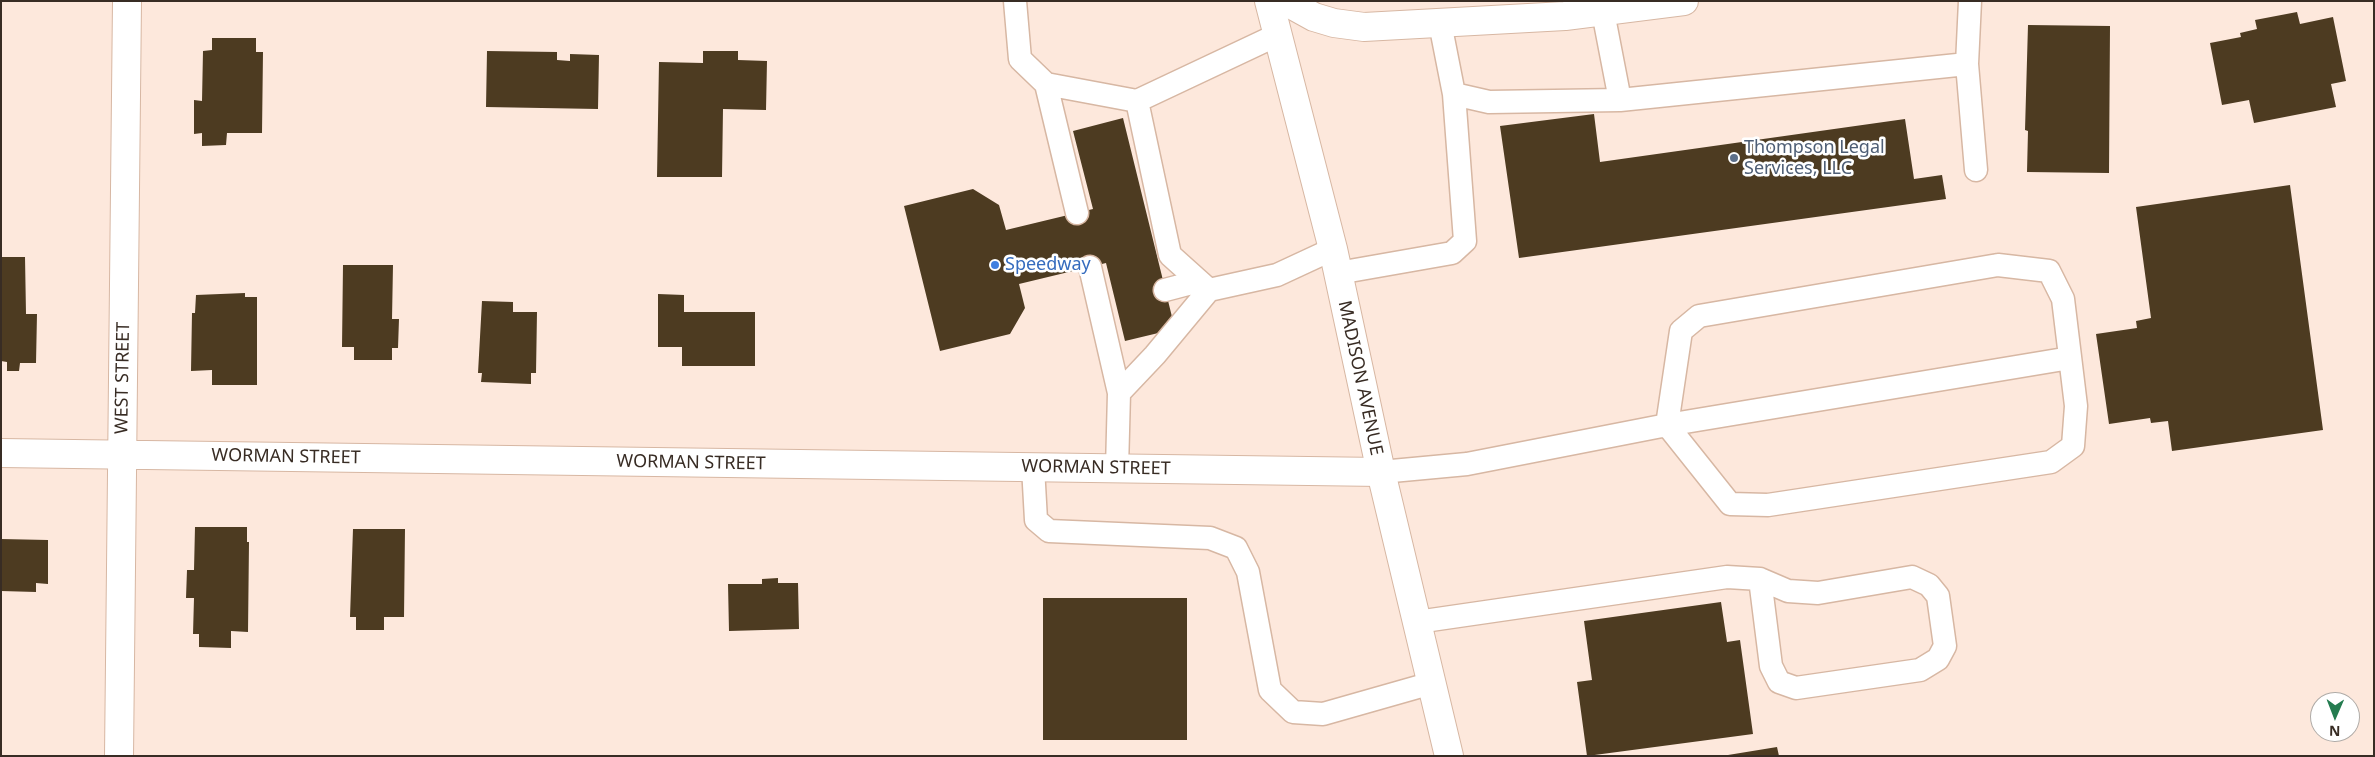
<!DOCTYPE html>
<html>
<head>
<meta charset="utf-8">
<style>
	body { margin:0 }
	#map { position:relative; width:2375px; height:757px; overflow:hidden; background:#fde8dc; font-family:"Noto Sans",sans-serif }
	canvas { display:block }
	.frame { position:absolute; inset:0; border:2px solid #382c24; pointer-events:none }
	.north { position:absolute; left:2310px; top:692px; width:50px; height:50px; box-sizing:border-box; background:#fff; border:1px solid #afaba7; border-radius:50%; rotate:181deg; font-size:14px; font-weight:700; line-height:20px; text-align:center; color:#382c24 }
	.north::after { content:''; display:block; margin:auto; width:18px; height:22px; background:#257c50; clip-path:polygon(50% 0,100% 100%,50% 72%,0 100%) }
</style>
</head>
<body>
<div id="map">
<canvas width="2375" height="757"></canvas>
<div class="frame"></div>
<div class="north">N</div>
</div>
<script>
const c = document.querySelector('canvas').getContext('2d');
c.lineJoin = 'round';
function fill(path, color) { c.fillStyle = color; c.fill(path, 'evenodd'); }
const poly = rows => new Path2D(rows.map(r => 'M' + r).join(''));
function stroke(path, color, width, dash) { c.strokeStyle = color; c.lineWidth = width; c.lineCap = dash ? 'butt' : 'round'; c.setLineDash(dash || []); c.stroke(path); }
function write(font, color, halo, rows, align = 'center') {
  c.font = font + ' "Noto Sans",sans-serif'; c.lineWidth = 5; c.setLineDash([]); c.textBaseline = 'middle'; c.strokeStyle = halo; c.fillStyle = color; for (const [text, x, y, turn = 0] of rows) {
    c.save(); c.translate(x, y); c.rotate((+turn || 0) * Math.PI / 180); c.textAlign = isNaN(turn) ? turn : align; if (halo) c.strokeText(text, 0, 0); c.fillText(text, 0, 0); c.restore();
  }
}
fill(poly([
	[2297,12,2300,24,2333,17,2346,81,2331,84,2336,107,2254,123,2249,100,2222,105,2210,43,2241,37,2240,33,2257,29,2255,20],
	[2028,25,2110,26,2109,173,2027,172,2028,131,2025,130],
	[212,38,256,38,256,52,263,52,262,133,227,133,226,145,202,146,202,133,194,134,194,100,202,101,203,51,212,50],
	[487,51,557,52,557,60,570,61,570,54,599,55,598,109,486,107],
	[703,51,738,51,738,60,767,61,766,110,723,109,722,177,657,177,659,62,703,63],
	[1594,114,1600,162,1905,119,1914,179,1942,175,1946,199,1519,258,1500,126],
	[1123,118,1175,329,1125,341,1106,263,1019,284,1025,308,1010,334,940,351,904,206,973,189,999,205,1006,230,1093,209,1073,131],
	[2290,185,2323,430,2172,451,2168,421,2151,423,2150,418,2109,424,2096,334,2137,328,2136,321,2151,318,2136,207],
	[1,257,25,257,26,314,37,314,36,363,20,363,19,371,7,371,7,362,1,361],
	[343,265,393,265,392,319,399,319,398,348,392,348,392,360,354,360,354,347,342,347],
	[245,293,245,297,257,297,257,385,212,385,212,370,191,371,192,313,195,313,196,295],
	[658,294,684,295,684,312,755,312,755,366,682,366,682,347,658,347],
	[482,301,513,302,513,312,537,312,536,373,531,373,531,384,481,382,482,373,478,373],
	[195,527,247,527,247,542,249,542,248,632,231,631,231,648,199,647,199,634,193,634,194,598,186,598,187,570,194,570],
	[353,529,405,529,404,617,384,617,384,630,356,630,356,617,350,617],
	[1,539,48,540,48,584,36,583,36,592,1,591],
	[778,578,778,583,798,583,799,629,729,631,728,584,762,584,762,579],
	[1043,598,1187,598,1187,740,1043,740],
	[1721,602,1727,642,1740,640,1753,734,1587,756,1577,682,1592,680,1584,621],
	[1777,747,1779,756,1728,756,1728,755]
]), '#4d3b21');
const lane = poly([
	[1015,1,1020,59,1046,84,1137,101],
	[1603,12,1620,100,1967,64,1970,1],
	[1440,23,1454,94,1489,102,1620,100],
	[1277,35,1137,101,1170,255,1209,290,1277,275,1333,249],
	[1967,64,1976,170],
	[1046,84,1077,213],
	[1998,265,2049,271,2063,299,2076,406,2073,446,2051,462,1768,505,1730,504,1667,425,1681,331,1699,316,1998,265],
	[1090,267,1119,393],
	[1338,273,1452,253,1465,241,1454,94],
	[1165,290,1199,281],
	[1033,467,1036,520,1049,531,1210,538,1236,548,1248,572,1270,690,1293,712,1323,714,1432,683],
	[1117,469,1119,393,1155,355,1209,290],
	[1381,472,1467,464,1667,425,2070,358],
	[1417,622,1727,577,1760,579,1788,591,1818,593,1912,577,1929,585,1938,596,1945,646,1938,659,1920,670,1796,688,1779,682,1771,666,1760,579]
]);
const street = poly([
	[1285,1,1314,17,1334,23,1364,27,1565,16,1684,1],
	[1,453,1381,472],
	[119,756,127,1]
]);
const secondary = poly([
	[1269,1,1333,249,1381,472,1449,756]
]);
stroke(lane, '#d7b7a3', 25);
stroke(street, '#d7b7a3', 30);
stroke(secondary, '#d7b7a3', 30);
stroke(lane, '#fff', 22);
stroke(street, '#fff', 28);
stroke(secondary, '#fff', 28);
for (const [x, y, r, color] of [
	[1734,158,5,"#5c6f8a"],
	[995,265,5,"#3f7fe0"]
]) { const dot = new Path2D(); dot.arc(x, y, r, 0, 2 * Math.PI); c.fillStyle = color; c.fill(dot); stroke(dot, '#fff', 2); }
write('18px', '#4e5e75', '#fff', [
	["Thompson Legal",1744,148],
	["Services, LLC",1744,169]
], 'left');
write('18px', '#366cbe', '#fff', [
	["Speedway",1005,265]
], 'left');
write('18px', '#382c24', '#fff', [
	["WEST STREET",123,378,-89],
	["MADISON AVENUE",1360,378,78],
	["WORMAN STREET",286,457,1],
	["WORMAN STREET",691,463,1],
	["WORMAN STREET",1096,468,1]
]);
</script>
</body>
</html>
